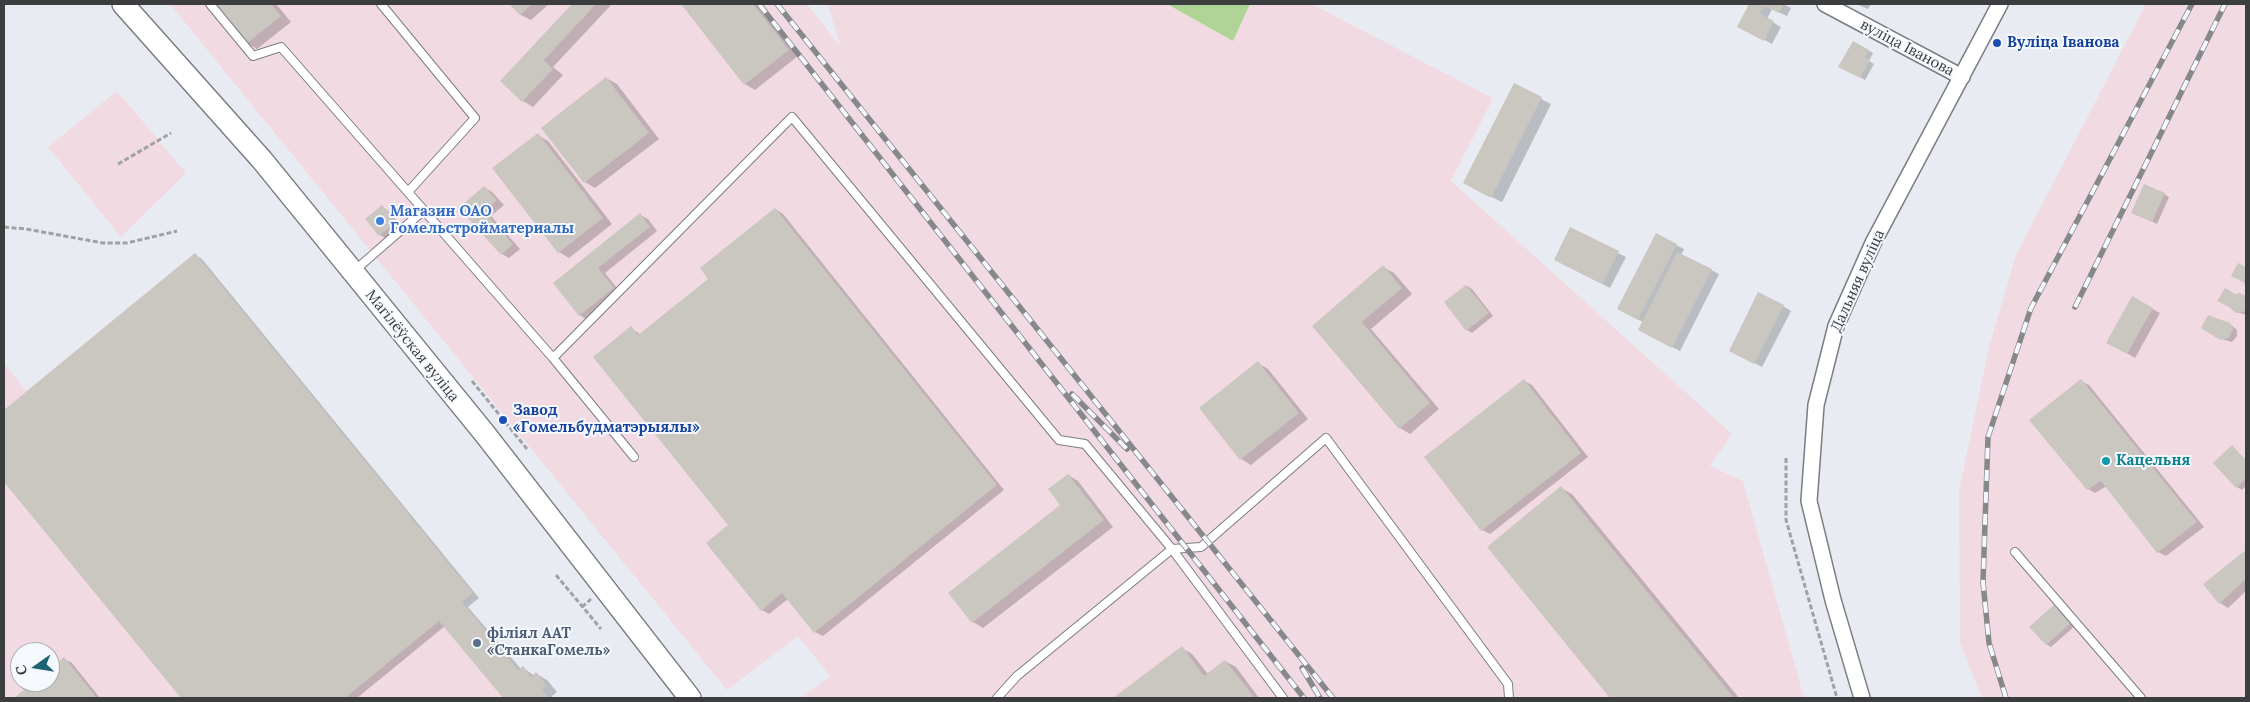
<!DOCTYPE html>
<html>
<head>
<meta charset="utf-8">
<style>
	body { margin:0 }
	#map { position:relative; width:2250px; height:702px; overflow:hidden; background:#e8ebf1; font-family:Lora,serif }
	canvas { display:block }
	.frame { position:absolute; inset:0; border:5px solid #3c3d3f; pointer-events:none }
	.north { position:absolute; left:10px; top:642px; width:50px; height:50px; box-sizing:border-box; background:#f5f9fe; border:1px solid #abaeb2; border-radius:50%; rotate:257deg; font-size:14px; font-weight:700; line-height:20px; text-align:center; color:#3c3d3f }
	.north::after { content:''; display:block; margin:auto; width:18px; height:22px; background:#1d6374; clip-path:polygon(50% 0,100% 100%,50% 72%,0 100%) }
</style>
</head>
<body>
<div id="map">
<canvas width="2250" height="702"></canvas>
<div class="frame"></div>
<div class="north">С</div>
</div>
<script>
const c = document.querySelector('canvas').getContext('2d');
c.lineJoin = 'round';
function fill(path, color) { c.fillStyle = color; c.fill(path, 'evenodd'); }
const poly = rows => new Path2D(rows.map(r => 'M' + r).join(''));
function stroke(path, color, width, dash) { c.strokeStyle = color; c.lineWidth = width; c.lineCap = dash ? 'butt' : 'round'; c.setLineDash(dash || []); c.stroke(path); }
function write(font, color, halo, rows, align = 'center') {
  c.font = font + ' Lora,serif'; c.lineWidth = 4; c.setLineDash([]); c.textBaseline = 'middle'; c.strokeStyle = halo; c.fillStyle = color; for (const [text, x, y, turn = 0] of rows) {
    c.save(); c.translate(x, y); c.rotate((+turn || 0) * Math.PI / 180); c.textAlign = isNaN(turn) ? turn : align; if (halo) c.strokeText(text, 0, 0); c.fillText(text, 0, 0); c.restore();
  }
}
fill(poly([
	[170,4,807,4,840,46,828,4,1167,4,1233,41,1250,4,1311,4,1493,98,1451,181,1732,434,1710,466,1743,481,1804,698,801,698,830,676,798,636,727,690],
	[2146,4,2246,4,2246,698,1982,698,1960,643,1959,491,1989,347,2016,255],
	[117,91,186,173,121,237,48,147],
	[195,253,473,593,462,602,518,670,523,666,531,676,536,672,547,686,542,690,549,698,4,698,4,363,26,391],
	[20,652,50,652,50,682,20,682]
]), '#f2dae3');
fill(poly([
	[1167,4,1250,4,1233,41]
]), '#b0d495');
fill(poly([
	[216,4,276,4,291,22,257,49,247,43],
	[511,4,549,4,531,20,521,15],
	[573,4,612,4,553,67,563,75,533,107,523,101,501,81],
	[683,4,758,4,798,56,755,90,745,84],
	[1750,4,1783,4,1791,8,1787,16,1772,9,1767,19,1781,27,1772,44,1739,26],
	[1856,4,1871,4,1868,9],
	[1853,42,1873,53,1869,61,1874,64,1865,80,1840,66],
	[606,78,617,84,659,139,595,188,585,182,543,128],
	[1514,85,1551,104,1502,202,1475,189],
	[538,135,548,141,612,224,569,258,559,252],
	[484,187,492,192,504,205,491,216,520,249,509,258,502,254,461,208],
	[2164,194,2169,197,2157,224,2138,215],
	[382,207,387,210,400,225,385,238,380,235],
	[775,209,783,214,1004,490,823,636,815,632,788,599,769,614,762,610,730,525,631,328,641,335,710,279],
	[640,215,648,219,657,231,605,273,621,293,587,320,580,315,554,283],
	[1676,245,1684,249,1681,255,1719,274,1680,351,1647,334,1643,322,1626,313],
	[1618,253,1626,257,1610,288,1563,264],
	[195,255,202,259,479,598,468,607,521,669,523,668,535,676,537,674,547,680,557,692,552,696,553,698,505,698,445,626,357,698,182,698,4,480,4,412],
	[1383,267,1394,273,1412,294,1371,329,1439,409,1410,434,1400,428,1314,326],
	[1467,286,1472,289,1493,316,1472,333,1467,330],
	[2235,295,2246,297,2246,315,2237,312],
	[2132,298,2160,313,2135,358,2108,342],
	[1783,306,1791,311,1762,367,1738,355],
	[2219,321,2227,322,2237,330,2237,336,2232,342,2218,338],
	[1258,363,1268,369,1308,419,1251,465,1241,459],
	[1524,381,1532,385,1588,457,1490,534,1482,530],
	[2081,381,2089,385,2204,527,2166,556,2158,552,2107,486,2095,493,2088,489],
	[2232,447,2246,460,2246,486,2242,490,2237,487],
	[1068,475,1078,481,1113,527,983,628,973,622,1062,506],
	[1561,488,1572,494,1739,698,1612,698,1489,548],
	[2246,551,2246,591,2228,608,2220,603,2205,584],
	[2061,608,2076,625,2051,647,2046,644],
	[1182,648,1192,654,1208,674,1225,661,1236,667,1259,698,1116,698],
	[64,659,72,663,100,698,16,698,36,682,50,682,50,670]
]), '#0003');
fill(poly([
	[214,4,271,4,281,16,246,44],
	[509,4,532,4,520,15],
	[572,4,596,4,544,60,553,69,522,102,500,81],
	[681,4,753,4,789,50,744,85],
	[1749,4,1783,4,1779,13,1764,6,1760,14,1774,21,1764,41,1737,27],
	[1853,41,1869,50,1865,57,1870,60,1860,78,1838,67],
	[606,77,649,133,584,183,541,128],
	[1514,83,1542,97,1491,198,1463,183],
	[538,133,603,218,558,253,492,168],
	[2144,184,2165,193,2152,222,2131,213],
	[484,186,497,200,484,211,513,244,501,255,459,208],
	[382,205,396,222,379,236,365,219],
	[775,208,997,485,814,633,782,593,761,611,706,543,728,525,593,357,631,326,638,335,708,279,700,268],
	[640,213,650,227,598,268,614,288,579,316,553,283],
	[1570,227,1619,251,1602,284,1554,260],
	[1656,233,1677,244,1638,320,1617,309],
	[1677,252,1712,269,1672,348,1638,330],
	[195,253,473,593,462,602,518,670,523,666,531,677,536,672,547,686,542,690,549,698,503,698,439,621,345,698,181,698,4,482,4,410],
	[2238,263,2246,267,2246,286,2243,282,2231,276],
	[1383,265,1402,288,1362,322,1430,403,1399,429,1312,326],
	[1466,285,1489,313,1466,331,1444,302],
	[2225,288,2235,294,2240,293,2246,296,2246,311,2236,313,2229,307,2217,301],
	[1758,292,1784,305,1754,364,1729,351],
	[2132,296,2153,308,2127,354,2106,343],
	[2208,315,2230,323,2233,329,2229,338,2220,340,2201,328],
	[1258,361,1299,413,1240,460,1199,408],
	[1524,379,1581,453,1481,531,1424,457],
	[2081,379,2197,522,2157,553,2101,481,2087,490,2029,420],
	[2232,445,2246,461,2246,479,2236,488,2213,463],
	[1068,474,1104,520,972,623,948,593,1060,505,1048,489],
	[1561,486,1734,698,1610,698,1487,547],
	[2246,550,2246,579,2219,604,2203,584],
	[2056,603,2072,622,2046,645,2029,627],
	[1182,646,1204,676,1225,660,1255,698,1113,698],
	[64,657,97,698,14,698,34,682,50,682,50,669]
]), '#cac6c0');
const lane = poly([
	[210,4,253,56,281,47,553,358],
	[381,4,475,118,408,192],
	[354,271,423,211],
	[634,457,553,358,792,117,1059,440,1085,444,1172,549,1201,547,1326,438,1508,684,1509,698],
	[2015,552,2141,698],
	[997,698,1017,676,1172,549,1283,698]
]);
const street = poly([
	[1825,4,1962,77],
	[1862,698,1833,600,1809,501,1816,405,1836,326,1873,243,2000,4]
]);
const secondary = poly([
	[123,4,262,160,485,434,690,698]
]);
stroke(lane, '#7b7d83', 10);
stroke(street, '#7b7d83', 18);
stroke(secondary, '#7b7d83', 24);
stroke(poly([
	[118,164,171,133],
	[4,227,26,229,103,243,127,243,177,231],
	[472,381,527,449],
	[1786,458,1786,520,1837,698],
	[556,575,601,629],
	[582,607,591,599]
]), '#9fa1a5', 3, [5, 2.5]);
stroke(lane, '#fff', 8);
stroke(street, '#fff', 15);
stroke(secondary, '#fff', 21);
const rail = poly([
	[759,4,1304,698],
	[777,4,1333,698],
	[2075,307,2225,4],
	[1072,394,1127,449],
	[1302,668,1320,698],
	[2006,698,1989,643,1983,582,1988,437,2031,308,2192,4]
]);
stroke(rail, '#86888c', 5.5);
stroke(rail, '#f5f9fe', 4, [11]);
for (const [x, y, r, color] of [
	[1997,43,5,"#1a4fb4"],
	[380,221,5,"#3f7fe0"],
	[503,420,5,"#1a4fb4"],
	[2106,461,5,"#0f9aa8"],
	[477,643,5,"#5c6f8a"]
]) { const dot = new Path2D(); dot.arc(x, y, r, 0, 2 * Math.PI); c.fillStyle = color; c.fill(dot); stroke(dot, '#f5f9fe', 2); }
write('bold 15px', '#164399', '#f5f9fe', [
	["Вуліца Іванова",2007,43],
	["Завод",513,411],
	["«Гомельбудматэрыялы»",513,428]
], 'left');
write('15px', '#3c3d3f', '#f5f9fe', [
	["вуліца Іванова",1907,48,28],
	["Дальняя вуліца",1858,281,-66],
	["Магілёўская вуліца",412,346,51]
]);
write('bold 15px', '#366cbe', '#f5f9fe', [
	["Магазин ОАО",390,212],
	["Гомельстройматериалы",390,229]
], 'left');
write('bold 15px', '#0d838f', '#f5f9fe', [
	["Кацельня",2116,461]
], 'left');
write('bold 15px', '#4e5e75', '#f5f9fe', [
	["філіял ААТ",487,634],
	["«СтанкаГомель»",487,651]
], 'left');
</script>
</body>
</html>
